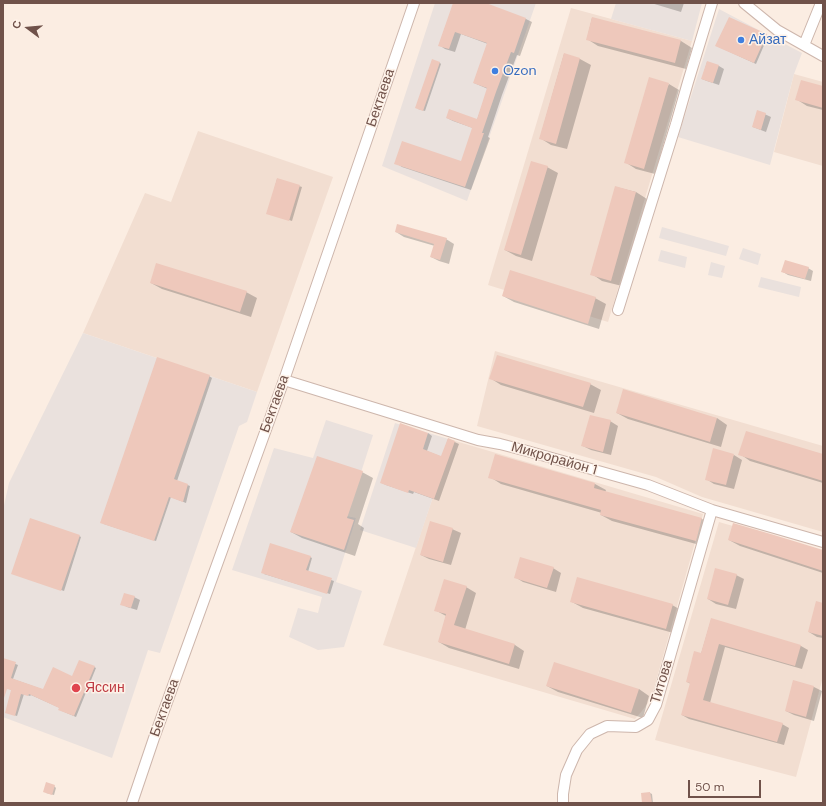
<!DOCTYPE html>
<html>
<head>
<meta charset="utf-8">
<style>
	body { margin:0 }
	#map { position:relative; width:826px; height:806px; overflow:hidden; background:#fbede2; font-family:"DM Sans",sans-serif }
	canvas { display:block }
	.frame { position:absolute; inset:0; border:4px solid #70524a; pointer-events:none }
	.north { position:absolute; left:8px; top:8px; width:40px; height:40px; -webkit-text-stroke:3px #fef2e8; paint-order:stroke; rotate:286deg; font-size:11px; font-weight:700; line-height:16px; text-align:center; color:#70524a }
	.north::after { content:''; display:block; margin:auto; width:14px; height:18px; background:#70524a; clip-path:polygon(50% 0,100% 100%,50% 72%,0 100%) }
	.scale { position:absolute; left:688px; top:780px; width:73px; height:18px; box-sizing:border-box; border:2px solid #70524a; border-top:0; padding-left:5px; font-size:12px; line-height:14px; white-space:nowrap; color:#70524a; -webkit-text-stroke:3px #fef2e8; paint-order:stroke }
</style>
</head>
<body>
<div id="map">
<canvas width="826" height="806"></canvas>
<div class="frame"></div>
<div class="north">С</div>
<div class="scale">50 m</div>
</div>
<script>
const c = document.querySelector('canvas').getContext('2d');
c.lineJoin = 'round';
function fill(path, color) { c.fillStyle = color; c.fill(path, 'evenodd'); }
const poly = rows => new Path2D(rows.map(r => 'M' + r).join(''));
function stroke(path, color, width, dash) { c.strokeStyle = color; c.lineWidth = width; c.lineCap = dash ? 'butt' : 'round'; c.setLineDash(dash || []); c.stroke(path); }
function write(font, color, halo, rows, align = 'center') {
  c.font = font + ' "DM Sans",sans-serif'; c.lineWidth = 3; c.setLineDash([]); c.textBaseline = 'middle'; c.strokeStyle = halo; c.fillStyle = color; for (const [text, x, y, turn = 0] of rows) {
    c.save(); c.translate(x, y); c.rotate((+turn || 0) * Math.PI / 180); c.textAlign = isNaN(turn) ? turn : align; if (halo) c.strokeText(text, 0, 0); c.fillText(text, 0, 0); c.restore();
  }
}
fill(poly([
	[571,8,692,41,608,322,488,285],
	[794,74,823,82,823,166,774,152],
	[198,131,333,177,257,392,83,333,145,193,171,202],
	[495,351,823,446,823,532,702,497,656,477,477,426],
	[452,440,703,514,651,699,642,711,635,719,383,645],
	[719,522,823,552,823,677,796,777,655,740]
]), '#f2ded1');
fill(poly([
	[435,3,536,3,467,201,382,166],
	[616,3,702,3,692,41,611,19],
	[719,9,802,53,794,74,770,165,678,137],
	[662,227,729,246,726,256,659,238],
	[743,248,761,254,758,265,739,259],
	[661,250,687,257,685,268,658,261],
	[711,262,725,266,722,278,708,275],
	[761,277,801,287,799,297,758,287],
	[83,333,257,392,247,422,239,426,160,653,148,650,112,758,3,717,3,510,9,483],
	[326,420,373,435,347,516,356,518,336,582,362,591,344,647,318,650,289,637,298,608,318,613,322,597,232,570,274,448,313,458],
	[395,423,452,440,416,548,360,530]
]), '#eae1dd');
fill(poly([
	[454,3,483,3,526,19,532,22,520,56,517,55,502,95,488,137,490,138,471,190,402,167,396,163,462,162,473,128,453,121,447,118,477,120,488,89,474,83,488,44,461,34,455,52,445,49,439,45],
	[651,3,684,3,681,12],
	[592,18,681,41,692,48,686,69,598,46,587,39],
	[766,35,768,36,756,64,719,47],
	[564,54,580,59,591,65,567,149,551,145,540,138],
	[439,62,441,64,425,111,418,109],
	[707,62,719,66,724,69,719,85,707,81,702,79],
	[669,84,679,90,655,174,636,169,625,162],
	[823,87,823,110,807,106,796,99],
	[758,111,771,117,766,132,753,127],
	[547,167,558,173,532,261,516,256,505,250],
	[277,179,302,187,292,221,268,213],
	[616,187,636,192,647,199,622,286,602,281,592,274],
	[396,232,446,239,454,244,449,264,439,261,431,257,435,246,404,237],
	[808,268,813,271,811,281,788,275,783,272],
	[151,283,246,292,257,298,251,317,162,289],
	[503,296,595,298,606,304,599,329,514,302],
	[209,376,212,378,177,481,190,486,186,503,171,497,156,541,104,524],
	[490,378,590,384,601,390,594,413,501,385],
	[617,413,717,418,727,425,721,447,628,419],
	[610,421,618,426,611,455,591,450,583,446],
	[428,433,432,436,427,451,442,457,448,439,459,444,439,501,414,492,413,494,386,485,382,483],
	[740,454,823,455,823,483,750,461],
	[734,455,742,460,734,489,714,484,706,479],
	[362,472,373,478,358,524,364,528,355,556,302,538,291,532],
	[490,477,595,484,606,490,605,493,702,519,713,525,707,547,612,521,601,515,602,513,501,484],
	[452,529,461,533,451,565,429,559,421,555],
	[79,536,81,537,64,591,15,574],
	[729,540,823,551,823,573,740,546],
	[310,557,312,558,308,572,334,581,330,594,264,574],
	[553,568,561,573,556,592,523,582,515,577],
	[736,575,744,579,736,609,716,604,708,599],
	[466,587,476,593,465,630,515,645,524,651,519,669,449,648,439,642,446,616,435,610],
	[134,597,140,600,137,610,127,607,122,604],
	[572,602,672,605,683,611,677,634,583,608],
	[823,604,823,638,817,637,809,632],
	[711,620,801,646,808,650,802,669,725,647,710,703,782,724,789,728,784,745,689,719,682,715,691,684,687,682,701,654],
	[3,659,18,665,13,679,44,690,94,667,96,668,76,717,62,711,60,708,31,695,30,696,24,694,17,716,8,713,12,690,3,687],
	[794,681,814,687,822,691,814,721,794,715,786,711],
	[547,686,639,689,649,696,643,718,558,692],
	[54,786,56,788,54,795,46,793],
	[650,793,652,794,653,803,643,803]
]), '#0003');
fill(poly([
	[453,3,486,3,526,18,514,53,511,52,496,92,482,133,484,133,465,187,394,164,402,141,461,161,472,128,446,118,449,109,477,119,487,88,473,83,487,43,455,32,449,49,438,46],
	[592,17,681,40,675,63,586,40],
	[729,17,767,34,754,63,715,46],
	[564,53,580,58,556,144,539,139],
	[432,59,440,62,423,111,415,108],
	[707,61,719,65,713,83,701,79],
	[649,77,669,83,644,169,624,163],
	[801,80,823,86,823,108,795,100],
	[757,110,766,113,761,130,752,127],
	[531,161,548,166,521,255,504,250],
	[277,178,300,185,289,221,266,214],
	[615,186,636,192,611,281,590,275],
	[397,224,447,238,440,260,430,257,434,244,395,232],
	[785,260,809,267,805,279,781,272],
	[156,263,247,291,240,312,150,283],
	[510,270,596,297,588,324,502,296],
	[497,355,591,383,583,407,489,379],
	[157,357,210,375,174,479,188,484,183,502,169,497,154,541,100,523],
	[623,389,717,418,710,442,616,413],
	[590,415,611,420,603,452,581,446],
	[400,423,428,433,423,449,441,456,448,438,455,441,434,499,409,490,408,493,380,483],
	[746,431,823,454,823,481,738,455],
	[713,448,734,454,726,485,705,480],
	[495,454,595,483,594,488,702,518,696,541,600,515,601,510,488,478],
	[317,456,363,471,347,518,354,520,344,550,290,532],
	[30,518,80,535,61,591,11,574],
	[430,521,453,528,443,562,420,555],
	[733,523,774,535,823,550,823,571,728,540],
	[270,543,311,556,306,570,332,578,327,594,261,573],
	[520,557,554,567,547,588,514,578],
	[715,568,737,574,728,605,707,599],
	[577,577,673,604,666,629,570,602],
	[444,579,467,586,454,625,515,644,509,664,438,642,446,614,434,611],
	[124,593,135,596,131,608,120,605],
	[816,601,823,603,823,636,808,632],
	[711,618,801,645,795,666,719,644,703,700,783,723,777,742,681,715,690,683,686,682,694,651,701,653],
	[3,658,16,662,11,678,43,689,53,667,72,676,79,660,95,666,74,716,58,710,59,708,29,694,28,696,21,694,15,716,5,713,11,690,7,689,4,698,3,697],
	[554,662,639,689,631,713,546,686],
	[793,680,814,686,806,717,785,711],
	[46,782,55,785,52,795,43,792],
	[650,792,652,803,642,803,641,793]
]), '#eec8bb');
const minor = poly([
	[744,3,777,30,823,56],
	[804,45,821,3],
	[618,310,676,124,688,82,712,3],
	[284,380,478,440,500,444,527,451,648,485,712,510,823,542],
	[132,803,154,738,284,380,414,3],
	[563,803,563,794,566,775,577,750,590,734,607,726,636,727,648,720,656,705,712,510]
]);
stroke(minor, '#cdb6ac', 12);
stroke(minor, '#fff', 10);
for (const [x, y, r, color] of [
	[741,40,4,"#3f7fe0"],
	[495,71,4,"#3f7fe0"],
	[76,688,5,"#e0444e"]
]) { const dot = new Path2D(); dot.arc(x, y, r, 0, 2 * Math.PI); c.fillStyle = color; c.fill(dot); stroke(dot, '#fef2e8', 1.5); }
write('14px', '#366cbe', '#fef2e8', [
	["Айзат",749,40],
	["Ozon",503,71]
], 'left');
write('14px', '#70524a', '#fef2e8', [
	["Бектаева",381,98,-71],
	["Бектаева",275,404,-70],
	["Микрорайон 1",554,459,16],
	["Титова",662,682,-73],
	["Бектаева",165,708,-70]
]);
write('14px', '#be3a42', '#fef2e8', [
	["Яссин",85,688]
], 'left');
</script>
</body>
</html>
